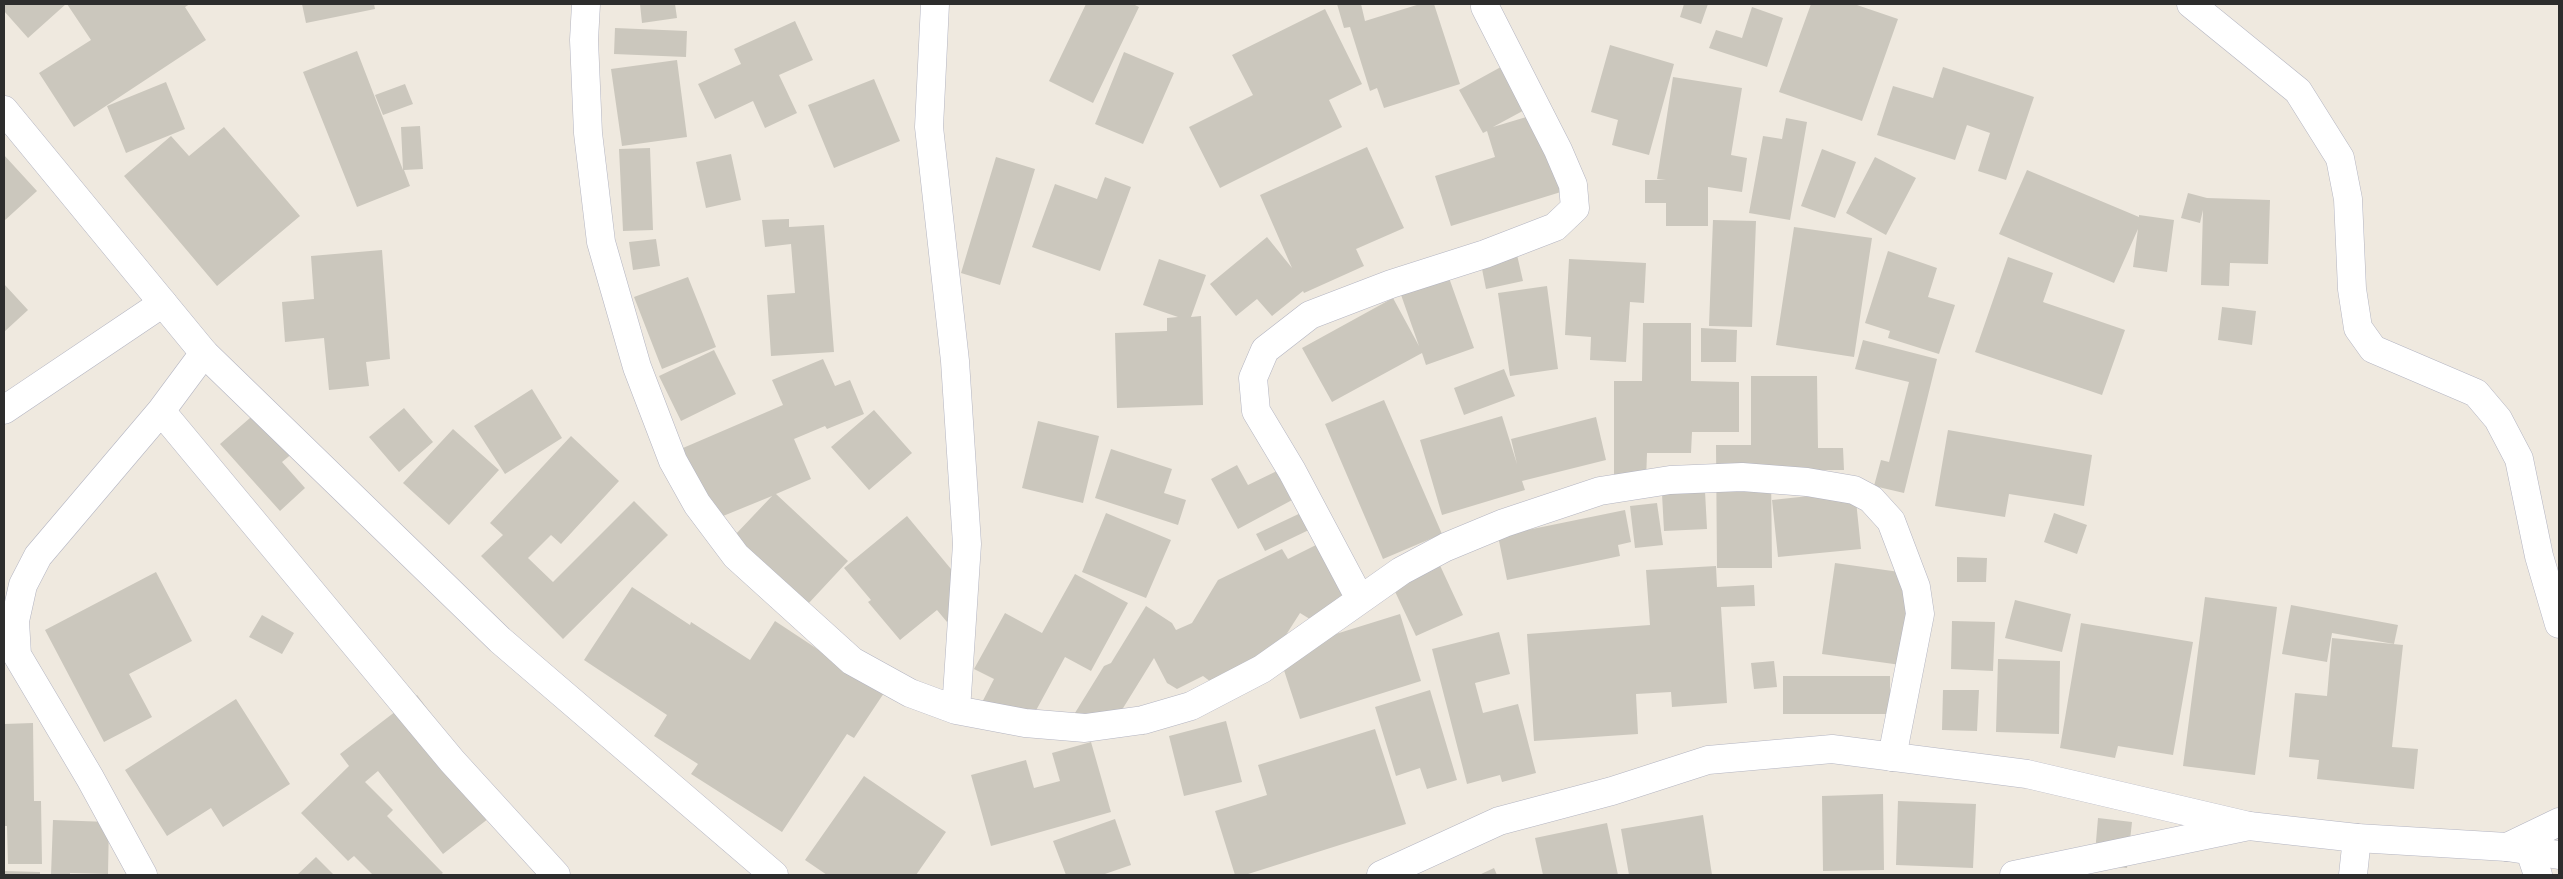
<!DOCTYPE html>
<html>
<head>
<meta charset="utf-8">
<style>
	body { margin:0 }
	#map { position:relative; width:2563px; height:879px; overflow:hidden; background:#efe9df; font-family:"Open Sans",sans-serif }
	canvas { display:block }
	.frame { position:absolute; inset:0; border:5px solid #2d2d2d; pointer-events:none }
</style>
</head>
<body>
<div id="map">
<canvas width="2563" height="879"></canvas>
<div class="frame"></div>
</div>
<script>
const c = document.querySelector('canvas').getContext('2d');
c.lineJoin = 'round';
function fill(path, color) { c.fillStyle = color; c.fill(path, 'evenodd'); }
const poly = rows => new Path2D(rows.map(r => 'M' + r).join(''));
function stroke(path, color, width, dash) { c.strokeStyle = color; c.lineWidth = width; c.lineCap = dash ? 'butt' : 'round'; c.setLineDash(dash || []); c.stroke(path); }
fill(poly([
	[4,4,66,4,28,38,4,11],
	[67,4,190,4,185,7,206,40,74,127,39,73,91,40],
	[302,4,374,4,375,9,306,23],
	[640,4,675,4,677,18,642,23],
	[1086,4,1133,4,1139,7,1093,103,1049,81],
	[1337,4,1361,4,1365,21,1420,4,1434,4,1460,84,1384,108,1377,88,1370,91,1350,27,1344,28],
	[1684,4,1708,4,1701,24,1680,17],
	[1811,4,1854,4,1898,19,1862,121,1779,92],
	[1752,7,1783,18,1767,67,1709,48,1716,30,1742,38],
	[1325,9,1362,84,1329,100,1342,127,1220,188,1189,127,1253,95,1232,55],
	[795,21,813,60,779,75,797,113,765,128,753,101,715,119,698,84,741,64,734,49],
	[615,28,687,31,686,57,614,54],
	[1610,45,1674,64,1649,155,1612,145,1618,120,1591,112],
	[357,51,403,170,401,127,420,126,423,169,404,170,410,186,357,207,303,72],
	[1124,52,1174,73,1143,144,1095,124],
	[1519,57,1543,100,1493,127,1553,109,1577,187,1451,226,1435,176,1495,157,1487,131,1483,133,1459,90],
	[677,60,687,137,622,146,611,69],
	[1943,67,2034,97,2006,180,1978,171,1990,133,1967,125,1955,160,1877,135,1893,86,1933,98],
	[1673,77,1742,88,1731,155,1747,158,1742,192,1708,187,1708,226,1666,226,1666,203,1645,203,1645,180,1666,180,1657,179],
	[874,79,900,141,834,168,808,105],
	[166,82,185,129,126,153,107,106],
	[405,84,413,104,383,115,375,95],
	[1786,118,1807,122,1790,220,1749,213,1763,136,1782,139],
	[224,127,300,216,217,286,124,176,171,136,189,156],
	[1367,147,1404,228,1356,249,1364,266,1304,293,1303,291,1272,316,1257,299,1236,316,1210,284,1267,237,1292,268,1260,195],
	[650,148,653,230,623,231,619,149],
	[1822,149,1856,162,1835,218,1801,206],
	[731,154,741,200,706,208,696,162],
	[4,155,37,191,4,221],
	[996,157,1035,169,1000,285,961,273],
	[1875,157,1916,178,1886,235,1846,213],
	[2027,170,2139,217,2139,215,2174,220,2167,272,2133,267,2138,229,2114,283,1999,234],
	[1105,177,1131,187,1100,271,1032,247,1055,184,1097,199],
	[2188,193,2207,198,2270,200,2268,264,2230,263,2229,286,2201,285,2203,210,2200,223,2181,218],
	[789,219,789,227,824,225,834,352,771,356,767,295,795,293,791,244,765,247,762,220],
	[1713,220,1756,221,1752,327,1709,326],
	[1794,227,1872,238,1854,357,1776,345],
	[656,239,660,266,633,270,629,242],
	[1515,246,1523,281,1486,289,1479,254],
	[382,250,390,359,366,362,369,386,329,390,324,338,285,342,282,302,314,299,311,256],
	[1888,251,1937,268,1928,297,1955,305,1939,354,1888,338,1890,331,1865,323],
	[2008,257,2053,273,2043,302,2125,330,2102,395,1975,352],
	[1159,259,1206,275,1191,317,1201,316,1203,405,1117,408,1115,333,1167,331,1167,318,1178,317,1143,305],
	[1569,259,1646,263,1644,303,1630,302,1626,362,1590,360,1591,337,1565,335],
	[1448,275,1474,348,1426,365,1422,353,1332,402,1302,348,1393,298,1419,346,1400,292],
	[688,277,716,347,662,369,634,297],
	[4,284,28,310,4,332],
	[1547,286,1558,369,1510,376,1498,293],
	[2222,307,2256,311,2252,345,2218,340],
	[1643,323,1691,323,1691,381,1739,382,1739,432,1692,432,1691,453,1647,453,1646,481,1614,481,1614,381,1642,381],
	[1701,328,1737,330,1736,362,1701,362],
	[1863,340,1937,359,1904,493,1874,486,1881,460,1889,462,1909,382,1855,369],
	[714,350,736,394,681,421,659,376],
	[823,359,835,386,850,380,864,414,827,429,825,426,794,439,811,479,776,494,848,561,808,604,734,536,772,496,706,523,676,451,783,405,772,380],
	[1504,369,1515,396,1464,415,1454,388],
	[1751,376,1817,376,1818,448,1843,448,1844,470,1771,470,1772,568,1717,568,1716,445,1751,445],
	[532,389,562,438,505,474,474,426],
	[1384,400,1442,534,1383,559,1325,424],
	[404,408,433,442,399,472,369,437],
	[874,410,912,453,869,490,831,447],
	[258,411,294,452,282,462,305,488,280,511,220,444],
	[1502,416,1517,464,1511,439,1596,417,1606,460,1522,481,1525,490,1442,515,1420,440],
	[1038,421,1099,436,1083,503,1022,488],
	[453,429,499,470,449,525,403,483],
	[1948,430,2092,455,2084,506,2009,494,2005,517,1935,506],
	[571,436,619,481,561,544,551,535,528,558,553,582,634,501,668,535,563,639,481,556,503,535,490,523],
	[1111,449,1172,469,1164,493,1186,500,1178,525,1095,498],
	[1237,465,1248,485,1279,470,1294,499,1238,529,1211,479],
	[1704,472,1707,529,1664,531,1661,475],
	[1855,491,1861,549,1778,557,1772,500],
	[1657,503,1663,545,1635,548,1630,506],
	[1625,510,1631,542,1618,545,1620,556,1507,580,1498,536],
	[1305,511,1313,528,1265,551,1256,534],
	[1106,513,1171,540,1146,598,1082,572],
	[2054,513,2087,525,2077,554,2044,542],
	[907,516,975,598,947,622,937,610,900,640,868,602,871,600,844,568],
	[1330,538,1360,598,1313,621,1300,613,1270,660,1241,688,1143,735,1161,707,1211,682,1203,676,1177,689,1167,683,1154,658,1112,726,1070,721,1104,666,1111,663,1146,606,1172,623,1176,630,1192,623,1218,580,1282,549,1288,559],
	[1957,557,1987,558,1986,582,1957,582],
	[1437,559,1463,615,1416,636,1390,581],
	[1835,563,1921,575,1908,666,1822,654],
	[1716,566,1717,587,1754,585,1755,606,1721,607,1727,703,1672,707,1671,692,1636,694,1638,734,1534,741,1527,634,1650,625,1646,570],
	[156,572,192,641,129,674,152,717,104,742,45,630],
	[1075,574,1128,603,1091,671,1065,657,1033,716,1018,707,1004,732,975,716,994,679,974,669,1005,613,1042,633],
	[632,587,690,625,691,622,750,660,775,621,884,693,854,738,847,734,782,832,691,774,698,764,654,736,667,715,584,660],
	[2205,597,2277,607,2255,775,2183,766],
	[2015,600,2071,614,2062,652,2005,638],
	[2291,605,2398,625,2394,644,2332,633,2327,662,2282,654],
	[1400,614,1421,681,1300,719,1278,652],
	[262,615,294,633,282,654,249,637],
	[1952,621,1995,622,1993,671,1951,669],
	[2081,623,2193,642,2173,755,2118,746,2115,758,2060,748],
	[1499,632,1510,674,1475,683,1483,713,1518,704,1536,773,1502,782,1500,775,1467,784,1432,649],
	[2332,638,2403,645,2392,747,2418,749,2414,789,2317,779,2319,760,2289,757,2295,693,2327,696],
	[1998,659,2060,661,2059,734,1996,732],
	[1774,661,1777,687,1754,689,1751,663],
	[1783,676,1890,676,1890,714,1783,714],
	[1430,690,1457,780,1427,789,1420,768,1396,776,1375,707],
	[1943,690,1979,690,1977,731,1942,730],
	[417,695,502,808,443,854,378,771,365,782,393,810,387,816,443,873,440,875,373,875,354,856,348,861,301,813,349,766,340,754],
	[236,699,290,784,223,827,211,808,167,836,125,770],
	[1226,721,1242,782,1184,796,1169,736],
	[33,723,34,801,41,801,42,864,8,864,7,826,4,826,4,724],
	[1375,729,1406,824,1245,875,1235,875,1215,811,1267,795,1258,765],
	[1091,742,1111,812,991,846,971,775,1026,760,1034,788,1060,781,1052,753],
	[864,776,946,832,916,875,827,875,805,860],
	[1883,794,1884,870,1823,871,1822,796],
	[1898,801,1976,804,1973,868,1896,865],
	[1703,815,1712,875,1629,875,1621,829],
	[2098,818,2132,822,2127,868,2094,865],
	[1115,819,1131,865,1102,875,1066,875,1053,841],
	[53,820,109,822,108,874,70,873,70,875,51,875],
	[1607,823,1618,875,1543,875,1535,838],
	[316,857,334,875,297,875],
	[1494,868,1497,875,1479,875],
	[4,871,40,872,40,875,4,875]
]), '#cbc7bd');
const minor = poly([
	[586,4,584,40,588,133,601,242,637,367,673,461,697,504,736,556,852,661,910,693,956,710,1025,723,1085,728,1143,720,1191,706,1262,669,1401,571,1446,547,1504,523,1600,491,1670,480,1742,477,1807,482,1854,490,1871,499,1891,521,1916,587,1920,614,1892,757],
	[935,4,929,127,955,361,967,544,956,710],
	[2191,4,2298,91,2340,158,2348,199,2352,289,2358,328,2373,349,2476,393,2498,419,2519,459,2539,556,2559,624],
	[4,410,163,303],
	[161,411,452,761,556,875],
	[1360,599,1292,471,1256,411,1253,378,1265,350,1310,315,1391,284,1485,254,1555,227,1575,208,1573,185,1558,150,1485,7],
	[2507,847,2559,822],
	[2530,851,2538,875],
	[143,875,90,778,17,655,15,621,23,585,38,556,161,411,204,353],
	[2014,875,2249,826],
	[2353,875,2357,838]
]);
const tertiary = poly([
	[4,110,204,353,500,640,774,875],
	[1381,875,1499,821,1612,791,1708,760,1832,749,2027,774,2249,826,2357,838,2507,847,2559,855]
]);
stroke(minor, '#b3b4c1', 29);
stroke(tertiary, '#b3b4c1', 29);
stroke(minor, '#fff', 28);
stroke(tertiary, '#fff', 28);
</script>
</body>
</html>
